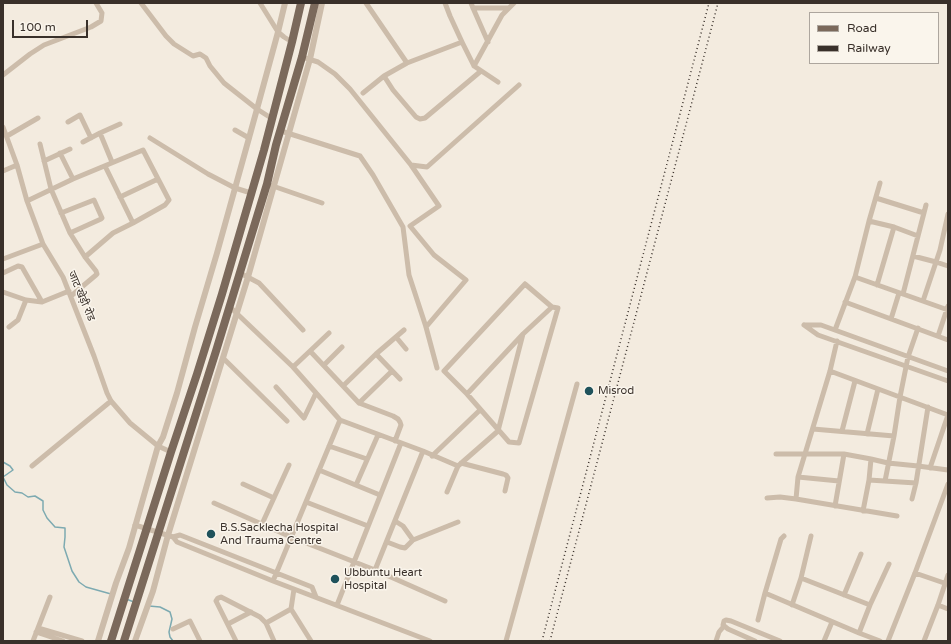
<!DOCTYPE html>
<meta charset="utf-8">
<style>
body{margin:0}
#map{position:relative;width:951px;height:644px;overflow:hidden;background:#f3ebdf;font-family:"Varela Round",sans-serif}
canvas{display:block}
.frame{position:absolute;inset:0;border:4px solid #39302a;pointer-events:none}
.legend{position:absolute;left:809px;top:12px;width:130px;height:52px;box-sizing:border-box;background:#faf5ec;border:1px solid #ada69e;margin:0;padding:5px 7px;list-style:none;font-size:12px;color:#39302a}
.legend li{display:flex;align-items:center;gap:8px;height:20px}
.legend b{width:20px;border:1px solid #ada69e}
.scale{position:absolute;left:12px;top:20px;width:76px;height:18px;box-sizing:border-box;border:2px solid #39302a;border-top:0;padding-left:5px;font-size:12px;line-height:14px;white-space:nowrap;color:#39302a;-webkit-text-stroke:3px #faf5ec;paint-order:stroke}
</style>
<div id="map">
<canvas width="951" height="644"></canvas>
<div class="frame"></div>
<ul class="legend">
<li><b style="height:5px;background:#7b695b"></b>Road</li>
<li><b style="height:5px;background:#39302a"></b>Railway</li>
</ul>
<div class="scale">100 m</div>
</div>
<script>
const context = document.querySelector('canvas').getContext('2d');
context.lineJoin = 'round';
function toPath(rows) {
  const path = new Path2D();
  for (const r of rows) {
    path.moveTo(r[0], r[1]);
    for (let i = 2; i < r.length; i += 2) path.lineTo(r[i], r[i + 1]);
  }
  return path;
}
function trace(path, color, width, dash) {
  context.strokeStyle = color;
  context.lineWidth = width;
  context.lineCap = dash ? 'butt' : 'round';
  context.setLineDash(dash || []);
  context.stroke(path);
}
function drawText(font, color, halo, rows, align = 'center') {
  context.font = font + ' "Varela Round","Noto Sans Devanagari",sans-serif';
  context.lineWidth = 3;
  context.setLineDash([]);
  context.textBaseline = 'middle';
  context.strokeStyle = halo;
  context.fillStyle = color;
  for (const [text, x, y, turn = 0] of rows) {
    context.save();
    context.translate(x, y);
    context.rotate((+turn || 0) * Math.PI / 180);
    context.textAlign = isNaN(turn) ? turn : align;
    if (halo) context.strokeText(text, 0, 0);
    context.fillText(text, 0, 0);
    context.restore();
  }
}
trace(toPath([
 [3,462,10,466,13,470,3,477,7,485,15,492,22,493,28,497,35,496,43,501,43,510,47,518,55,527,65,528,65,537,64,547,72,571,79,582,86,587,111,594],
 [126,599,134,602],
 [149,606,160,607,170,612,172,619,169,632,170,637,173,641]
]), '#7daab1', 1.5);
trace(toPath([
 [141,3,166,36,174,44,193,56,200,54,206,58,210,66,224,83,257,109,271,118],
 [260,3,278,32,284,37,292,42],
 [366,3,407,63],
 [471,3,473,8,508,8],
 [473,8,488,42],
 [462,42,474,66,498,82],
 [302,57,318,62,335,74,350,89,411,165,439,206,410,226,434,255,466,280,426,327],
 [474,66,502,15,514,3],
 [3,75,30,54,44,45,91,27,101,21,102,13,96,3],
 [384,76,393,90,416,117,420,119,425,118,481,71],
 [363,93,384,76,407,63,462,42,450,16,445,3],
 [68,122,80,115,91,138],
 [3,127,17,165,27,201,43,244,63,277,94,356,107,393,111,401,130,423,158,446,171,452],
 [235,130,249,138],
 [281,131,360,156,373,175,403,227,409,275,426,327,437,368],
 [100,133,112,162],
 [7,136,38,118],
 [150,138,208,174,235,188,251,193],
 [83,142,100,133,120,124],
 [40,144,51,189,70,233,85,257,96,271,97,274,96,275,71,296],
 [60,153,73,179],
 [44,161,70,149],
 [411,165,427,167,519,85],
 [105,166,133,223],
 [3,171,17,165],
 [267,184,322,203],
 [120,197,158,179],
 [876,198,924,213],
 [27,201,73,179,143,150,169,200,165,205,133,223,113,233,85,257],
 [61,213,94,200,102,218,101,219,70,233],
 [869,221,894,227,918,236],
 [913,256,936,262,948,266],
 [3,259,43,244],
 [3,273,18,266,22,267,42,302],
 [240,273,259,283,303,330],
 [855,277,948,310],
 [525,284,552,307,558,308,519,443,509,442,467,394,444,371,525,284],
 [877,285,894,227],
 [3,292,26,300,42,302,69,291],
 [903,294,926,205],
 [923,301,940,250,948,214],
 [845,302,948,340],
 [230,307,293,367,340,420,423,451,458,466,498,431,523,334],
 [891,319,899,293],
 [804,325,818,335,948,381],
 [805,325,821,325,948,371],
 [9,327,18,320,26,300],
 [835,330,855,277,869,221,880,183],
 [938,336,948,306],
 [396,337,406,349],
 [310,351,329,333],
 [376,354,400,379],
 [223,358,287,421],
 [324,365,342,347],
 [293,367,310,351,359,403,393,416,398,419,400,422,401,425,395,441],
 [830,371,948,415],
 [343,386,376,354,404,330],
 [276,387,304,418,316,393],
 [467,394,523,334,552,307],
 [359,403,392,371],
 [813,429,894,436],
 [842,431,855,381],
 [867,434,878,389],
 [329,446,367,459],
 [776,454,844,454,871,459,888,463,918,466,948,470],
 [432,456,480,410],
 [461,463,503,474,506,475,508,478,505,491],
 [32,466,111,401],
 [930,468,948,415],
 [319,470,380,495],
 [798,477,839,481],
 [869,480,916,483],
 [885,481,894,436,900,397,908,357,918,328],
 [243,484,274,498],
 [356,485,378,435],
 [447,492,458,466],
 [767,498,780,497,796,499,897,516],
 [796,499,798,477,830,371,837,341],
 [912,499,916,483,928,407],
 [306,502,368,526],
 [214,503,291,537,375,570,445,601],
 [835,506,844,454],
 [863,511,869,480,871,459],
 [262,524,289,465],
 [135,525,173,537,177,542,273,581,430,641],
 [173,537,180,535,312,587,316,597],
 [413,540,458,522],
 [387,542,400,547,405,548,413,540,403,526,395,521],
 [375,570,423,451],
 [915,573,947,584],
 [801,578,870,605],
 [273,581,340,420],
 [294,589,291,609,311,641],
 [765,593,859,633],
 [844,595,861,554],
 [337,605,401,443],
 [792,605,801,578,811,536],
 [938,605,948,609],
 [758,620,765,593,781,539,784,536],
 [266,623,291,609],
 [228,624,251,612],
 [38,628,82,641],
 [173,629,190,621,200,641],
 [36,632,63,641],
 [33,641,50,597],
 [236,641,216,601,218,598,221,597,260,617,266,623,274,641],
 [506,641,577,384],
 [716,641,719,632,724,626],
 [755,641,728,629,723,625,724,621,726,620,731,621,780,641],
 [824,641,832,622],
 [880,641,859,633,870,605,889,564],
 [888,641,915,573,948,484],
 [924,641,938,605,948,575]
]), '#ccbcaa', 5);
trace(toPath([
 [98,641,116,583,129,548,158,446,163,437,177,393,195,327,217,253,249,138,257,109,278,32,285,3],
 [135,641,153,591,168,535,248,277,310,59,322,3]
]), '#ccbcaa', 6);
trace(toPath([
 [111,641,171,452,197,374,222,294,264,150,292,42,301,3],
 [124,641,216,351,267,184,276,145,302,57,315,3]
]), '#7b695b', 8);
trace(toPath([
 [542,641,709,3],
 [550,641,718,3]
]), '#39302a', 1.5, [1, 3]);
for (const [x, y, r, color] of [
 [589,391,5,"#1f525b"],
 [211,534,5,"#1f525b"],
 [335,579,5,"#1f525b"]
]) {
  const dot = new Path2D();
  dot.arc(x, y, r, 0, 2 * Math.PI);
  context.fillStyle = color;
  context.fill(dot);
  trace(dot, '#faf5ec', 1.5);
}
drawText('11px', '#39302a', '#faf5ec', [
 ["जाट खेड़ी रोड",81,296,67]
]);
drawText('11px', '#39302a', '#faf5ec', [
 ["Misrod",598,391],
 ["B.S.Sacklecha Hospital",220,528],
 ["And Trauma Centre",220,541],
 ["Ubbuntu Heart",344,573],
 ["Hospital",344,586]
], 'left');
</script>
